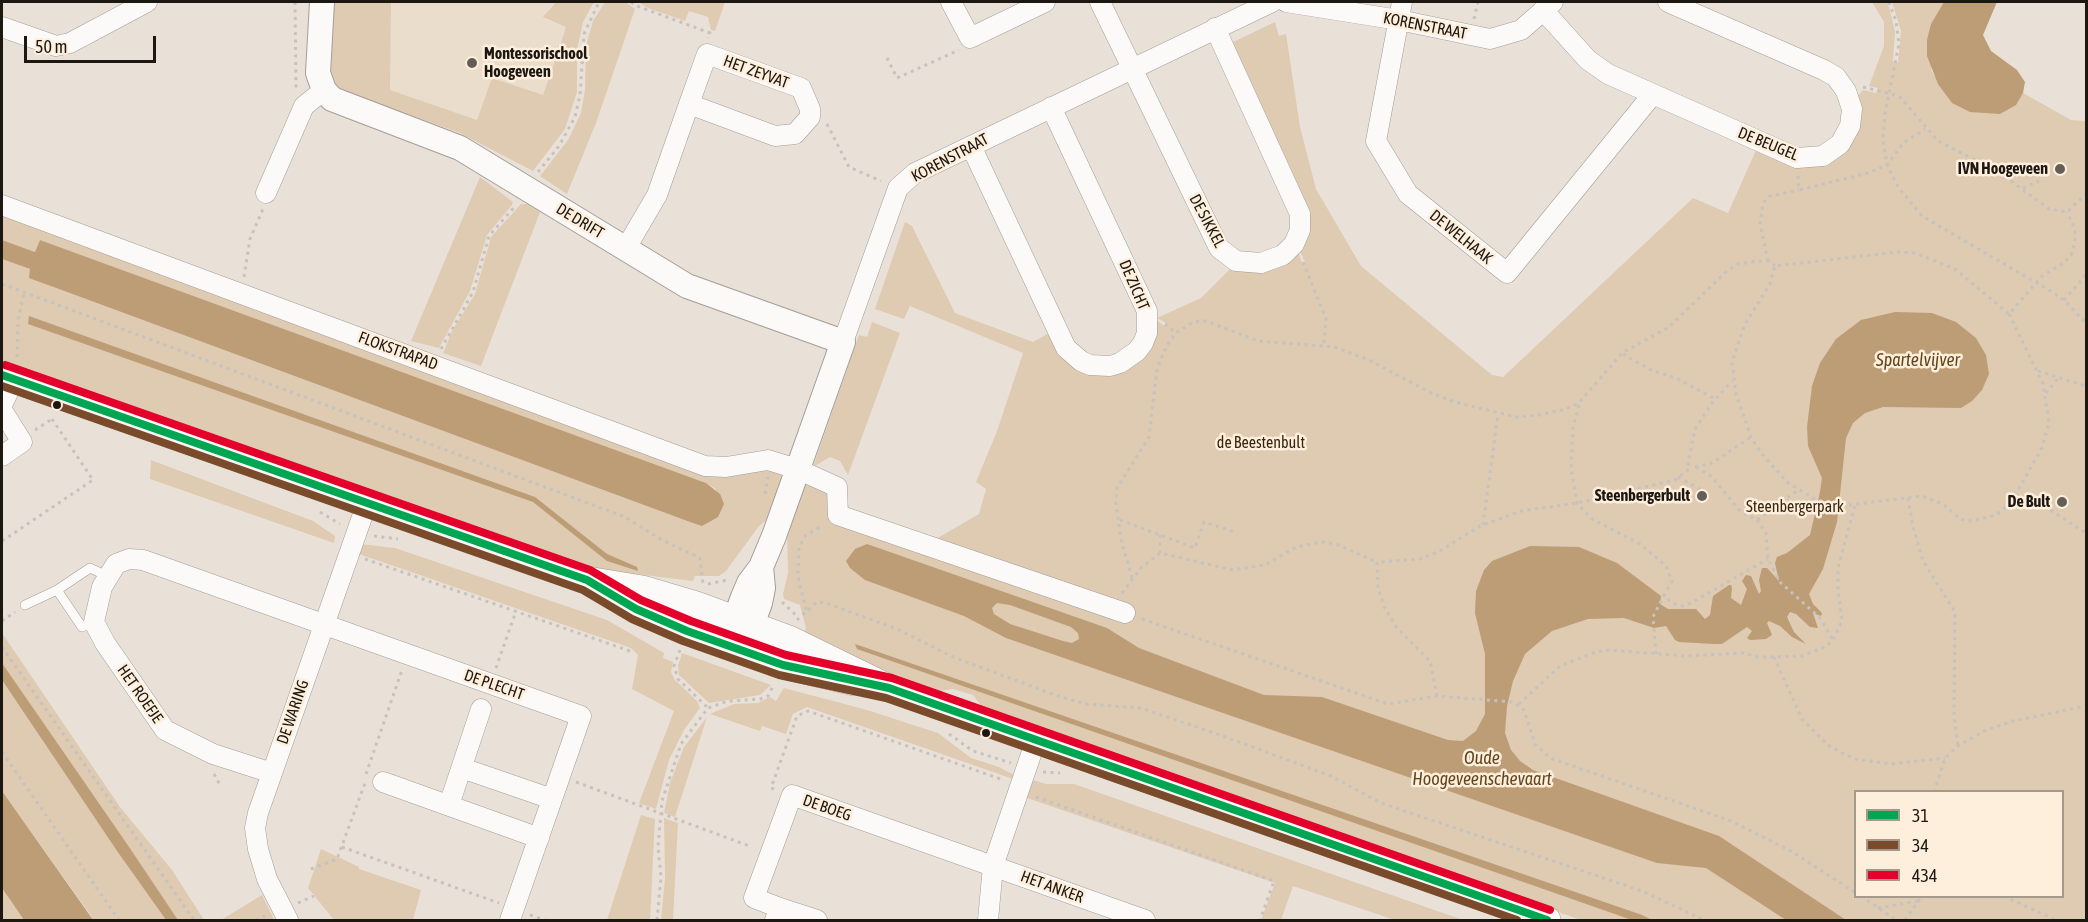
<!DOCTYPE html>
<style>
body{margin:0}
#map{position:relative;width:2088px;height:922px;overflow:hidden;background:#e9e1d8;font-family:"Asap Condensed",sans-serif}
canvas{display:block}
.frame{position:absolute;inset:0;border:3px solid #1c1711;pointer-events:none}
.legend{position:absolute;left:1854px;top:790px;width:210px;height:108px;box-sizing:border-box;background:#feefdd;border:2px solid #a4998b;margin:0;padding:8px 10px;list-style:none;font-size:18px;color:#1c1711}
.legend li{display:flex;align-items:center;gap:12px;height:30px}
.legend b{width:30px;border:2px solid #a4998b}
.scale{position:absolute;left:24px;top:36px;width:132px;height:27px;box-sizing:border-box;border:3px solid #1c1711;border-top:0;padding-left:8px;font-size:18px;line-height:21px;white-space:nowrap;color:#1c1711;-webkit-text-stroke:4px #feefdd;paint-order:stroke}
</style>
<div id="map">
<canvas width="2088" height="922"></canvas>
<div class="frame"></div>
<ul class="legend">
<li><b style="height:8px;background:#00a651"></b>31</li>
<li><b style="height:8px;background:#7a4b2a"></b>34</li>
<li><b style="height:8px;background:#e4002b"></b>434</li>
</ul>
<div class="scale">50 m</div>
</div>
<script>
const context = document.querySelector('canvas').getContext('2d');
context.lineJoin = 'round';
function fillPath(path, color) {
  context.fillStyle = color;
  context.fill(path, 'evenodd');
}
function toPath(rows) {
  const path = new Path2D();
  for (const r of rows) {
    path.moveTo(r[0], r[1]);
    for (let i = 2; i < r.length; i += 2) path.lineTo(r[i], r[i + 1]);
  }
  return path;
}
function trace(path, color, width, dash) {
  context.strokeStyle = color;
  context.lineWidth = width;
  context.lineCap = dash ? 'butt' : 'round';
  context.setLineDash(dash || []);
  context.stroke(path);
}
function drawText(font, color, halo, rows, align = 'center') {
  context.font = font + ' "Asap Condensed",sans-serif';
  context.lineWidth = 5;
  context.setLineDash([]);
  context.textBaseline = 'middle';
  context.strokeStyle = halo;
  context.fillStyle = color;
  for (const [text, x, y, turn = 0] of rows) {
    context.save();
    context.translate(x, y);
    context.rotate((+turn || 0) * Math.PI / 180);
    context.textAlign = isNaN(turn) ? turn : align;
    if (halo) context.strokeText(text, 0, 0);
    context.fillText(text, 0, 0);
    context.restore();
  }
}
fillPath(toPath([
 [391,2,556,2,549,7,546,20,566,27,543,95,477,120,390,90]
]), '#ebddcb');
fillPath(toPath([
 [333,2,391,2,390,90,477,120,492,78,543,95,559,49,577,55,577,92,565,129,533,171,460,133,343,91,335,84,331,72],
 [556,2,594,2,583,22,577,50,560,46,566,27,543,17],
 [605,2,626,2,635,9,596,123,567,194,540,176,568,140,581,113,585,90,586,45,593,21],
 [638,2,725,2,715,31,711,30,708,17,689,11,685,21,648,8],
 [1872,2,1887,2,1889,7,1895,31,1893,62,1898,63,1901,31,1892,2,1944,2,1931,70,1952,103,2015,105,2023,93,2071,120,2086,121,2086,920,1581,920,984,710,973,695,953,689,939,691,801,639,806,628,800,605,784,599,783,594,788,573,787,528,801,484,808,481,820,483,843,506,936,539,979,514,986,489,976,482,997,431,1023,353,910,306,904,319,875,309,905,222,912,226,955,313,1033,342,1051,332,1111,371,1154,319,1165,326,1166,323,1157,318,1201,298,1233,266,1297,249,1302,263,1305,262,1298,247,1301,243,1229,44,1275,22,1279,36,1286,34,1300,127,1316,189,1361,266,1492,375,1503,377,1693,198,1728,213,1757,148,1800,168,1802,165,1826,162,1857,97,1863,90,1876,93,1878,88,1869,86,1884,46,1884,22],
 [1856,792,2062,792,2062,896,1856,896],
 [480,177,513,202,512,205,487,235,470,291,439,348,411,341],
 [521,204,527,204,540,212,481,366,443,353,452,331,475,294,491,237],
 [2,211,707,471,780,468,785,478,769,518,759,526,726,571,719,576,695,576,693,581,636,574,606,577,2,361,2,259,30,269,53,287,690,522,702,525,716,489,706,483,40,240,35,252,2,240],
 [872,322,900,333,848,475,840,461,830,457,813,467,859,335,867,337],
 [151,460,313,521,335,536,334,543,150,479],
 [360,544,395,548,607,620,664,653,663,658,673,662,671,672,675,680,697,701,700,708,684,730,669,760,656,809,639,803,674,711,632,689,638,655,631,648,356,553],
 [2,633,120,807,172,870,204,920,178,920,2,663],
 [682,653,707,662,771,685,760,695,709,703,679,675,678,666],
 [2,680,117,851,166,920,94,920,2,791],
 [784,688,867,710,938,733,971,758,999,767,1014,775,1013,779,807,707,793,714,786,734,762,726,760,731,710,714,734,704,758,703,770,697,776,701],
 [707,717,675,817,664,813,670,783,684,747],
 [1033,780,1046,784,1074,784,1463,920,1395,920,1293,886,1281,920,1261,920,1275,883,1024,797],
 [641,815,655,819,650,920,607,920],
 [664,818,678,823,673,920,661,920,665,879],
 [321,849,359,867,359,869,421,890,413,920,334,920,308,888],
 [2,888,24,920,2,920],
 [262,895,274,920,221,920]
]), '#dfcab2');
fillPath(toPath([
 [1944,2,1997,2,1983,35,1991,51,2017,70,2025,82,2023,93,2016,105,2000,114,1970,112,1952,103,1938,84,1927,56,1927,40,1931,24],
 [2,240,35,252,40,240,706,483,720,494,724,504,718,517,702,526,690,522,29,278,30,269,2,259],
 [1895,312,1932,313,1956,322,1976,338,1986,355,1989,374,1982,390,1972,401,1961,408,1883,407,1865,413,1853,423,1846,438,1837,522,1823,569,1809,594,1813,604,1822,613,1821,616,1813,613,1818,628,1810,627,1796,614,1790,612,1787,617,1794,632,1806,644,1792,637,1780,626,1769,621,1767,623,1772,635,1766,639,1750,640,1747,638,1752,631,1747,627,1722,644,1714,644,1679,642,1675,640,1666,626,1654,628,1624,618,1588,619,1552,631,1525,654,1513,681,1507,706,1505,733,1511,750,1520,761,1533,770,1719,836,1846,920,1786,920,1706,868,1657,863,1006,638,964,616,865,580,850,568,846,561,855,549,867,544,1107,628,1139,648,1264,695,1322,697,1448,740,1463,741,1476,731,1485,714,1485,654,1475,613,1476,591,1484,570,1492,561,1530,546,1579,547,1617,563,1661,596,1660,604,1668,609,1696,609,1705,619,1710,615,1713,596,1729,585,1731,585,1732,588,1731,598,1741,605,1747,589,1742,581,1746,575,1751,576,1759,594,1761,591,1759,580,1762,568,1767,568,1779,581,1775,563,1777,557,1787,553,1810,535,1820,492,1822,478,1808,446,1807,427,1812,386,1820,363,1836,339,1861,320],
 [997,603,1010,605,1071,627,1078,633,1079,639,1072,643,1063,641,1010,624,994,614,992,608],
 [29,316,535,497,607,554,637,567,638,571,607,561,533,502,28,324],
 [855,644,1642,915,1652,920,1632,920,857,649],
 [2,663,127,844,178,920,166,920,117,851,2,680],
 [2,791,91,917,94,920,24,920,2,888]
]), '#bc9d75');
const service = toPath([
 [57,590,82,627,94,622],
 [25,605,57,590,90,568,107,576]
]);
const minor = toPath([
 [951,2,970,38,1045,2],
 [1100,2,1219,248,1236,261,1261,263,1283,255,1294,244,1300,230,1300,214,1215,28],
 [1286,2,1399,20,1490,39,1521,30,1553,2],
 [1402,2,1376,141,1408,194,1507,273,1653,94],
 [1543,10,1588,60,1608,74,1797,158,1823,156,1840,144,1850,126,1852,109,1846,91,1836,77,1824,70,1668,2],
 [2,27,56,46,70,43,147,2],
 [971,146,1066,348,1081,361,1090,365,1110,366,1120,363,1137,351,1143,343,1147,333,1147,311,1051,107],
 [266,193,304,106,324,90],
 [2,205,705,466,726,467,768,460,797,469,837,487,838,515,1125,613],
 [626,248,657,195,689,104,707,54,801,88,810,109,810,117,795,134,775,136,689,104],
 [843,342,898,188,915,173,1272,2],
 [2,405,14,380],
 [2,410,22,442,2,456],
 [462,768,552,799],
 [272,773,213,754,165,730,105,643,94,622,102,587,116,564,129,559,143,560,581,716,510,920],
 [383,782,539,838],
 [449,805,481,709],
 [780,908,817,920],
 [288,920,267,879,258,849,255,828,258,813,367,503],
 [775,920,780,908,754,898,792,795,1145,920],
 [988,920,993,866,1036,740]
]);
const tertiary = toPath([
 [322,2,318,73,324,90,332,99,460,148,687,286,843,342,774,536,761,567,749,583,743,597,735,619,735,638],
 [740,640,752,625,760,603,763,588,761,567]
]);
const secondary = toPath([
 [2,375,587,580,636,609,687,631,783,665,855,682],
 [587,580,642,589,696,605,791,640,889,688,1547,920]
]);
trace(service, '#a39d96', 10);
trace(minor, '#a39d96', 21);
trace(tertiary, '#a39d96', 26);
trace(secondary, '#a39d96', 28);
trace(toPath([
 [295,2,296,88],
 [631,2,637,6,710,33,708,38],
 [1889,2,1896,21,1899,44,1885,113,1883,141,1887,165,1898,187,1922,216,2049,290,2064,300,2086,323],
 [1474,19,1478,2],
 [558,47,581,53],
 [887,58,897,78,959,50],
 [1863,87,1899,96,1938,141,2000,173,2049,209,2067,212,2086,194],
 [827,124,849,167,881,181],
 [538,172,559,146,575,117,580,95,584,34,599,2],
 [1798,176,1799,190,1868,173,1887,165,1903,143,1925,129],
 [2023,188,2039,181],
 [1768,261,1760,223,1763,203,1770,196,1799,190],
 [1303,262,1326,319,1324,345],
 [244,277,250,239,263,209],
 [2,284,625,517,662,540,700,558,703,584],
 [2064,300,2086,275],
 [2009,314,2043,384,2049,422,2042,448,2011,502,2026,500,2039,503,2086,533],
 [1165,324,1176,333,1193,322,1206,321,1258,341,1335,347,1371,361,1431,393,1455,402,1516,417,1539,415,1566,409,1579,403,1622,353,1669,327,1727,271,1738,264,1758,261,1769,261,1775,266],
 [441,349,473,292,489,236,516,205],
 [1623,354,1651,370,1676,378,1715,399],
 [17,357,18,320,24,293],
 [2038,371,2086,386],
 [2046,393,2060,376],
 [1579,405,1573,428,1571,468,1577,503,1592,519,1640,544,1666,566,1672,581,1664,595,1671,603,1682,606,1691,603,1768,559],
 [35,430,52,419],
 [1695,467,1712,463,1751,437],
 [1696,467,1712,477,1740,511,1757,520,1798,490],
 [1678,477,1703,491],
 [765,494,768,477],
 [1908,498,1913,527,1923,561,1955,612,1954,715,1958,746],
 [2011,502,1996,515,1972,521,1960,519,1943,504,1922,496,1849,505,1816,500,1787,482,1761,453,1751,437,1736,394,1732,362,1745,324,1770,284,1775,266,1898,252,1915,253,1955,269,2009,314,2042,276,2064,263,2071,255,2075,242,2075,229,2067,212],
 [320,512,340,524],
 [1120,520,1195,548,1204,522,1235,532],
 [1757,520,1766,533,1768,559,1780,582,1820,618,1833,640],
 [1483,525,1498,414],
 [1160,535,1160,553],
 [374,536,398,539],
 [2,541,93,480,52,419],
 [365,559,630,651],
 [1132,578,1121,539,1116,503,1117,488,1149,437,1157,369,1167,345,1176,333],
 [708,584,727,580],
 [1122,593,1141,568,1160,553,1233,570,1265,565,1296,547,1322,542,1336,544,1377,562],
 [782,602,798,617],
 [806,610,798,576,799,549,804,537,823,525],
 [1142,619,1388,704,1437,696,1513,702,1524,710,1535,744,1550,758,1731,821,1791,851,1856,893],
 [797,620,817,602,826,603,897,629,953,657,1055,695,1085,704,1141,708,1220,735,1331,776,1381,803,1642,891,1704,920],
 [2,621,15,612],
 [2,647,194,920],
 [680,650,674,666,678,679,708,708],
 [1656,654,1653,617,1664,595],
 [1774,657,1802,719,1828,745,1840,752,1855,759,1891,764,1945,758],
 [496,668,516,611],
 [1437,696,1430,661,1397,628,1384,607,1378,588,1377,562,1420,559,1438,552,1480,526,1521,511,1577,503,1675,480,1690,468,1688,463,1695,429,1712,403,1732,381],
 [1519,704,1560,666,1596,652,1609,650,1685,656,1744,653,1758,657,1774,657,1802,656,1825,647,1833,640,1842,621,1838,591,1838,568,1855,505],
 [949,734,973,751,1011,763],
 [2,752,119,920],
 [1043,772,1060,773],
 [214,774,220,785],
 [366,774,402,670],
 [576,782,752,847],
 [774,789,771,788,797,716,808,711,1003,780],
 [1934,792,1945,758,1958,746,1984,731,2013,721,2086,706],
 [1036,797,1274,881,1260,920],
 [342,847,499,903],
 [311,869,337,859,365,783],
 [1861,896,1896,920],
 [2004,896,2055,920],
 [298,903,314,896],
 [1878,908,1918,901],
 [530,915,545,920],
 [256,920,265,916],
 [657,920,661,877,658,847,662,801,681,744,708,708,728,701,760,699,768,696,773,686],
 [1905,920,1922,896]
]), '#c5c2bf', 3, [3, 4.5]);
trace(service, '#fcfaf9', 9);
trace(minor, '#fcfaf9', 20);
trace(tertiary, '#fcfaf9', 24);
trace(secondary, '#fcfaf9', 27);
trace(toPath([
 [2,375,587,580,636,609,687,631,783,665,889,688,1547,920]
]), '#00a651', 8);
trace(toPath([
 [2,386,583,590,632,619,683,641,779,675,886,698,1517,920]
]), '#7a4b2a', 8);
trace(toPath([
 [5,365,590,570,641,600,691,621,786,655,892,678,1550,910]
]), '#e4002b', 8);
for (const [x, y, r, color] of [
 [472,63,6,"#645e57"],
 [2060,169,6,"#645e57"],
 [57,405,5,"#1c1711"],
 [1702,496,6,"#645e57"],
 [2062,502,6,"#645e57"],
 [986,733,5,"#1c1711"]
]) {
  const dot = new Path2D();
  dot.arc(x, y, r, 0, 2 * Math.PI);
  context.fillStyle = color;
  context.fill(dot);
  trace(dot, '#feefdd', 2);
}
drawText('16px', '#1c1711', '#feefdd', [
 ["KORENSTRAAT",1425,26,11],
 ["HET ZEYVAT",756,72,20],
 ["DE BEUGEL",1768,144,22],
 ["KORENSTRAAT",950,158,-28],
 ["DE DRIFT",580,221,31],
 ["DE SIKKEL",1207,221,62],
 ["DE WELHAAK",1461,237,39],
 ["DE ZICHT",1134,285,67],
 ["FLOKSTRAPAD",398,351,20],
 ["DE PLECHT",494,685,19],
 ["HET ROEFJE",140,694,55],
 ["DE WARING",293,712,-71],
 ["DE BOEG",827,808,19],
 ["HET ANKER",1052,887,20]
]);
drawText('bold 16px', '#1c1711', '#feefdd', [
 ["Montessorischool",484,54,"left"],
 ["Hoogeveen",484,72,"left"],
 ["IVN Hoogeveen",2048,169],
 ["Steenbergerbult",1690,496],
 ["De Bult",2050,502]
], 'right');
drawText('16px', '#37250c', '#feefdd', [
 ["de Beestenbult",1261,443],
 ["Steenbergerpark",1795,507]
]);
drawText('italic 18px', '#63451b', '#feefdd', [
 ["Spartelvijver",1918,360],
 ["Oude",1482,758],
 ["Hoogeveenschevaart",1482,779]
]);
</script>
